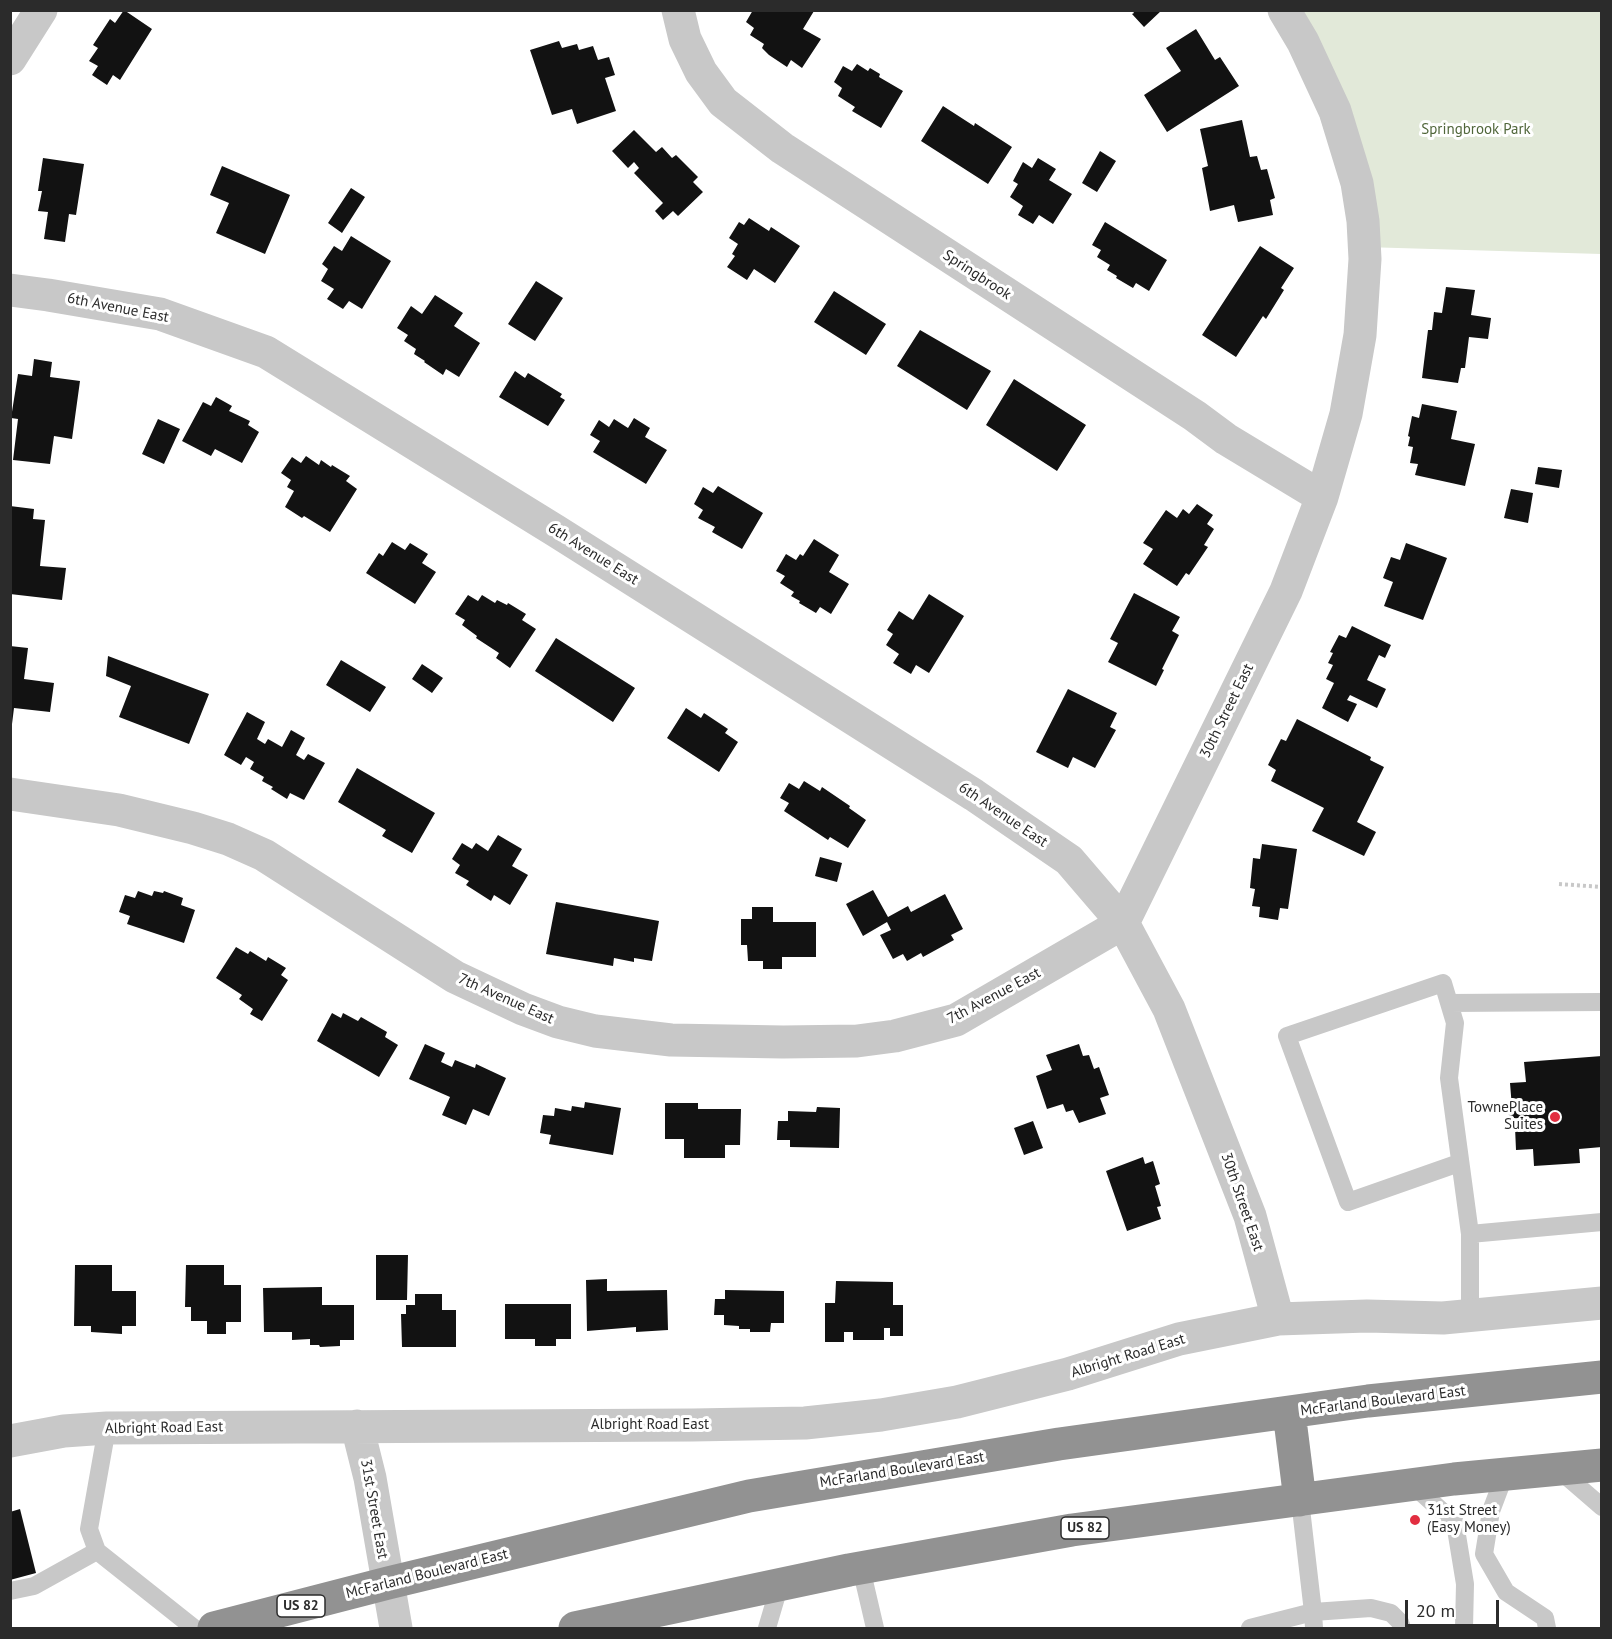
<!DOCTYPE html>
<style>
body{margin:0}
#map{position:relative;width:1612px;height:1639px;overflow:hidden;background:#fff;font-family:"PT Sans",sans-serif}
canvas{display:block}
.frame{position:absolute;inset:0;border:12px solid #2b2b2b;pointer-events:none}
.scale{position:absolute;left:1405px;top:1600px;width:94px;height:27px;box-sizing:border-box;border:3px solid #2b2b2b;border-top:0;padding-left:8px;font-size:18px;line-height:21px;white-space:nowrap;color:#2b2b2b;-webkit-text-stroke:4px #fff;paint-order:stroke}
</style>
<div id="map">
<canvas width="1612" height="1639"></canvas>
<div class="frame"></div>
<div class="scale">20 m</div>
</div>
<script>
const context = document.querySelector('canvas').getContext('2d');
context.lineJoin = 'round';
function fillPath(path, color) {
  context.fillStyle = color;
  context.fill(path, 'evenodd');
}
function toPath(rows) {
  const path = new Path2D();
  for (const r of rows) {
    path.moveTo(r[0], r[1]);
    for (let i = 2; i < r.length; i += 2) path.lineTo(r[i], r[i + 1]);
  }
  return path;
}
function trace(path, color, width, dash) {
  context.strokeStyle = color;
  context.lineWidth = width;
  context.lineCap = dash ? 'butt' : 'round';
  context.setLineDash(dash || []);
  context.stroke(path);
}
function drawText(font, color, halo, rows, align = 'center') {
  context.font = font + ' "PT Sans",sans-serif';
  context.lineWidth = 6;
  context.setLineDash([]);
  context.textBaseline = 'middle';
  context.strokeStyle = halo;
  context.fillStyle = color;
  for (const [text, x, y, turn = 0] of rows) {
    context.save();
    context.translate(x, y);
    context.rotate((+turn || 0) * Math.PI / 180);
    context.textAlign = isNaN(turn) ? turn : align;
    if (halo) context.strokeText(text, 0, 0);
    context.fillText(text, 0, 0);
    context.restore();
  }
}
fillPath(toPath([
 [1284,11,1601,11,1601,254,1364,247]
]), '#e2e9d9');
fillPath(toPath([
 [124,10,152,29,120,80,113,75,107,85,92,75,98,66,89,61,98,48,93,45,110,19,115,23],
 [753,10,814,11,803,29,821,39,802,68,791,60,787,67,769,55,762,48,764,44,750,35,754,28,746,22],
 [1132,10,1162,10,1144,27,1132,14,1134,13],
 [1196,29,1215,60,1220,57,1239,86,1167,132,1144,95,1181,71,1166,48],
 [559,41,562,48,577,44,579,50,593,46,598,60,609,57,615,75,605,78,616,111,577,124,572,109,552,115,530,50],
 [857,64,868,71,870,68,880,74,879,77,903,91,881,128,852,111,855,107,838,96,842,88,834,82,843,66,852,71],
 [943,106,974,126,975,123,1012,147,988,184,921,141],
 [1242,120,1250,157,1257,156,1261,170,1267,169,1275,198,1270,200,1273,215,1238,222,1234,205,1210,211,1202,168,1208,166,1200,129],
 [634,130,656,152,662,147,672,158,676,155,698,177,693,182,703,192,678,216,673,211,663,220,655,211,663,203,634,173,639,168,634,162,628,168,612,151],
 [1100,151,1116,161,1097,192,1082,183],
 [43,158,84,164,76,215,69,214,65,242,44,239,48,212,38,211,42,191,38,191],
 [1038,158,1056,169,1049,180,1072,194,1053,224,1039,215,1033,224,1018,215,1023,206,1010,197,1018,184,1013,181,1023,162,1032,168],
 [222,166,290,195,265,254,216,233,229,203,210,195],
 [351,188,365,197,342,233,328,223],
 [749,218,769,231,771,227,800,246,775,283,754,269,747,280,727,267,735,256,732,254,738,244,729,238,739,222,744,225],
 [1105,222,1167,260,1149,291,1136,283,1133,288,1116,278,1117,276,1107,270,1110,265,1097,257,1101,250,1092,245],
 [351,236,391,261,362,309,349,301,343,309,327,299,334,289,321,281,328,269,322,264,334,246,342,251],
 [1260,246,1294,268,1281,288,1284,290,1266,319,1263,316,1236,357,1202,335],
 [536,281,563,298,535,341,508,324],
 [1446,287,1475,290,1471,315,1491,318,1488,339,1469,337,1465,368,1461,368,1458,383,1422,378,1428,330,1432,330,1434,312,1442,313],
 [834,291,886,324,866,355,814,322],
 [435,295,463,313,454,326,480,343,459,377,446,369,443,375,424,362,425,361,414,354,416,349,404,341,408,335,397,328,411,306,422,314],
 [920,330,991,371,967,410,897,366],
 [34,359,52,362,50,377,80,381,72,439,54,436,50,464,13,460,18,419,11,418,18,374,32,376],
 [515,371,525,378,528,373,562,394,560,397,565,400,548,426,499,397],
 [1014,379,1086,425,1057,471,986,425],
 [216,397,232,406,229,411,250,421,248,425,259,432,242,463,215,449,211,456,182,441,203,402,211,406],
 [1422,404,1457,411,1451,439,1475,444,1465,486,1415,475,1418,464,1410,463,1413,447,1408,446,1410,437,1408,436,1412,416,1419,418],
 [634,418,650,428,645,437,667,450,646,484,593,452,600,441,590,435,599,420,609,427,614,419,628,428],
 [158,419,180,429,164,464,142,454],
 [306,456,319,465,321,460,331,467,332,465,350,476,346,481,357,489,330,532,304,516,302,518,285,507,294,491,287,487,291,480,281,473,292,457,301,463],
 [1538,467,1562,470,1559,488,1535,484],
 [718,486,763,513,742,549,712,532,715,527,698,518,703,510,694,504,703,487,713,493],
 [1511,489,1533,493,1528,523,1504,518],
 [1197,504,1213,515,1207,524,1214,529,1204,545,1208,547,1189,575,1186,573,1177,586,1143,564,1153,549,1143,543,1166,510,1177,518,1183,509,1189,514],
 [10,506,34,509,33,519,45,520,40,566,66,568,62,600,10,594],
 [814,539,839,555,829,572,849,584,831,614,820,607,816,613,799,603,800,601,791,596,794,592,780,583,785,576,776,571,786,554,796,560,800,554,803,556],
 [392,542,405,550,410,543,428,554,422,563,436,572,415,604,366,573,379,553,383,556],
 [1406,543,1447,558,1423,620,1384,606,1393,582,1383,578,1391,557,1400,560],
 [1134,593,1180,617,1172,631,1179,635,1162,669,1164,670,1156,686,1108,662,1118,643,1110,639],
 [929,594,964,616,929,673,916,665,911,674,893,663,899,654,886,645,893,634,887,630,899,611,913,620],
 [468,595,478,601,482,595,495,603,497,600,507,605,508,603,526,614,522,620,536,629,510,668,496,658,499,653,476,638,477,636,462,625,465,620,455,614],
 [1352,626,1391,645,1385,658,1379,655,1367,680,1386,689,1377,708,1350,695,1347,700,1357,704,1348,722,1322,708,1334,683,1326,679,1333,665,1328,663,1333,653,1330,652,1339,635,1346,638],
 [556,638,635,688,613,722,535,671],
 [10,646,28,648,24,679,54,683,50,712,14,708,12,724,10,724],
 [108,656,209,694,189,744,119,717,131,686,106,676],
 [341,660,386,687,370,712,326,685],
 [422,664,443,678,432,693,412,679],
 [1068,689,1117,713,1110,727,1116,730,1095,768,1073,757,1068,768,1036,752],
 [686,708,701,718,704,713,728,729,725,733,738,742,719,772,667,738],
 [247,712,265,722,257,739,265,744,268,739,282,747,291,730,305,738,296,755,304,760,308,754,325,763,304,800,290,793,287,799,271,789,273,787,262,781,264,777,250,769,254,762,246,757,241,765,224,755],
 [1297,719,1371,757,1370,760,1384,767,1357,822,1376,832,1364,856,1312,831,1324,808,1271,781,1276,770,1268,765,1281,739,1286,741],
 [357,768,435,813,412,853,382,836,386,830,338,802],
 [804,781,820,791,822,787,850,806,849,808,866,820,848,848,830,837,828,840,784,811,789,803,780,798,789,783,799,789],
 [498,835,522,849,512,866,528,875,510,905,494,895,491,901,466,885,469,881,455,873,460,865,452,859,462,843,472,849,476,843,488,851],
 [1262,844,1297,849,1288,909,1280,908,1278,920,1259,917,1260,907,1252,906,1255,889,1250,888,1253,858,1260,859],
 [820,857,842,863,837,882,815,876],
 [873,890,888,917,908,906,911,912,945,894,963,929,951,935,954,940,923,957,921,953,907,961,903,954,893,959,880,935,891,930,887,922,863,936,846,904],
 [138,891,152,896,154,891,163,893,164,891,183,898,181,905,195,910,184,943,127,924,130,916,119,912,125,895,135,898],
 [556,902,659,921,652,961,634,958,634,962,614,958,613,966,546,954],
 [752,907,773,907,773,922,816,922,816,957,782,957,782,969,763,969,763,961,748,961,747,945,741,945,741,919,752,919],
 [236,947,248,954,250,951,266,961,268,957,286,968,281,975,288,980,262,1021,250,1014,253,1009,239,999,242,995,216,978],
 [332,1013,341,1018,343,1013,358,1021,361,1017,387,1032,385,1037,398,1045,379,1077,317,1041],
 [425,1044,445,1053,441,1062,452,1067,455,1060,475,1068,476,1064,506,1078,489,1116,473,1109,466,1125,442,1115,450,1097,409,1079],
 [1079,1044,1083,1056,1089,1055,1094,1069,1099,1067,1109,1095,1100,1098,1106,1114,1079,1123,1073,1110,1066,1112,1063,1104,1047,1109,1036,1076,1052,1070,1046,1055],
 [1602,1056,1602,1147,1579,1149,1580,1163,1534,1166,1533,1149,1516,1150,1515,1127,1510,1127,1508,1108,1512,1108,1510,1083,1526,1082,1524,1062],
 [585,1102,621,1108,613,1155,549,1144,551,1135,540,1133,543,1115,554,1116,555,1108,571,1111,572,1106,584,1108],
 [665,1103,698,1103,698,1109,741,1109,740,1145,725,1145,725,1158,684,1158,684,1139,665,1139],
 [817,1107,840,1108,839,1148,790,1147,790,1140,777,1140,778,1121,788,1121,788,1111,816,1112],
 [1033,1121,1043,1148,1024,1155,1014,1128],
 [1143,1157,1145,1164,1153,1161,1160,1184,1155,1186,1161,1206,1157,1207,1161,1219,1127,1231,1106,1171],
 [376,1255,408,1255,407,1300,376,1300],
 [75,1265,112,1265,112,1291,136,1291,136,1326,122,1326,122,1334,91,1332,91,1326,74,1326],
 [186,1265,224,1265,224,1285,241,1285,241,1322,226,1322,226,1334,207,1334,207,1321,191,1321,191,1307,185,1307],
 [607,1279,607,1291,667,1290,668,1330,636,1332,636,1327,587,1331,586,1280],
 [836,1281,893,1282,893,1305,903,1305,903,1336,890,1336,890,1328,884,1328,884,1340,853,1340,853,1332,844,1332,844,1342,825,1342,825,1303,835,1303],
 [322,1287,322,1305,354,1305,354,1340,340,1340,340,1346,320,1347,319,1345,310,1345,310,1339,292,1340,292,1332,264,1332,263,1288],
 [725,1290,784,1291,784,1323,771,1323,770,1332,750,1332,750,1329,739,1329,739,1326,724,1325,724,1315,714,1315,715,1299,725,1299],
 [415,1294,442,1294,442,1310,456,1310,456,1347,402,1347,401,1314,406,1314,406,1305,415,1305],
 [505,1304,571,1304,571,1339,556,1339,556,1346,535,1346,535,1339,505,1339],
 [20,1509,36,1573,10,1580,10,1512]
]), '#121212');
trace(toPath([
 [1559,884,1602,887]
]), '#c8c8c8', 4, [3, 3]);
trace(toPath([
 [1449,1003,1602,1002],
 [1459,1163,1348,1202,1287,1036,1443,983,1455,1023,1449,1078,1470,1234,1602,1222],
 [1470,1234,1470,1315],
 [107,1428,89,1529,97,1551,194,1628],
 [1558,1469,1602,1507],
 [1505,1474,1491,1511,1484,1554,1506,1592,1545,1618,1547,1628],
 [1413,1485,1455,1523,1465,1584,1464,1628],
 [861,1568,875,1628],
 [10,1591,34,1586,97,1551],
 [767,1628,780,1584],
 [1250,1628,1313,1612,1300,1500],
 [1314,1628,1313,1612,1371,1608,1391,1613,1400,1622,1402,1628]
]), '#c8c8c8', 18);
trace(toPath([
 [678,10,685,39,701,72,723,102,782,148,1195,416,1226,439,1322,497],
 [10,59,41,10],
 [10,290,48,295,160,314,266,352,556,531,974,795,1069,860,1123,923,1169,1009,1250,1216,1278,1319],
 [10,794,119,810,193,828,228,839,264,855,455,977,523,1009,558,1022,595,1031,671,1040,783,1042,857,1041,895,1036,956,1020,1123,923],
 [1123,923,1286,591,1322,497,1346,414,1360,335,1365,259,1363,221,1357,183,1335,111,1303,42,1284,10],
 [357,1426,370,1478,396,1628],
 [10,1441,64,1431,107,1428,693,1425,805,1423,881,1415,957,1402,1068,1374,1179,1339,1278,1319,1367,1316,1443,1318,1602,1303]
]), '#c8c8c8', 33);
trace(toPath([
 [1289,1412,1300,1500],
 [214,1628,388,1583,749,1496,1059,1444,1368,1401,1602,1377],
 [575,1628,849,1570,1072,1530,1454,1479,1602,1465]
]), '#929292', 33);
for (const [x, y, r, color] of [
 [1555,1117,6,"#e22e40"],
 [1415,1520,6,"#e22e40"]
]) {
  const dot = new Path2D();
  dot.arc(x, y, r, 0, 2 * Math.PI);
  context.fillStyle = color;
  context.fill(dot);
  trace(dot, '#fff', 2);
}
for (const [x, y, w] of [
 [1085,1528,48],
 [301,1606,48]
]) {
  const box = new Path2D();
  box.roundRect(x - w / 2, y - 11, w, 22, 4.5);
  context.fillStyle = '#fff';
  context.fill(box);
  trace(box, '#2b2b2b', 1.5);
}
drawText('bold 14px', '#2b2b2b', null, [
 ["US 82",1085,1528],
 ["US 82",301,1606]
]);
drawText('15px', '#50663a', '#fff', [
 ["Springbrook Park",1476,130]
]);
drawText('15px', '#2b2b2b', '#fff', [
 ["Springbrook",977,275,33],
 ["6th Avenue East",118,308,11],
 ["6th Avenue East",593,554,32],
 ["30th Street East",1227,711,-64],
 ["6th Avenue East",1003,815,34],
 ["7th Avenue East",994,996,-28],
 ["7th Avenue East",506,999,24],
 ["30th Street East",1242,1202,71],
 ["Albright Road East",1128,1356,-17],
 ["McFarland Boulevard East",1383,1401,-7],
 ["Albright Road East",650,1425],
 ["Albright Road East",164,1428,-1],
 ["McFarland Boulevard East",902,1470,-9],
 ["31st Street East",374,1509,80],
 ["McFarland Boulevard East",427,1574,-14]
]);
drawText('15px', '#2b2b2b', '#fff', [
 ["TownePlace",1543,1108],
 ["Suites",1543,1125],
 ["31st Street",1427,1511,"left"],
 ["(Easy Money)",1427,1528,"left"]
], 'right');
</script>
